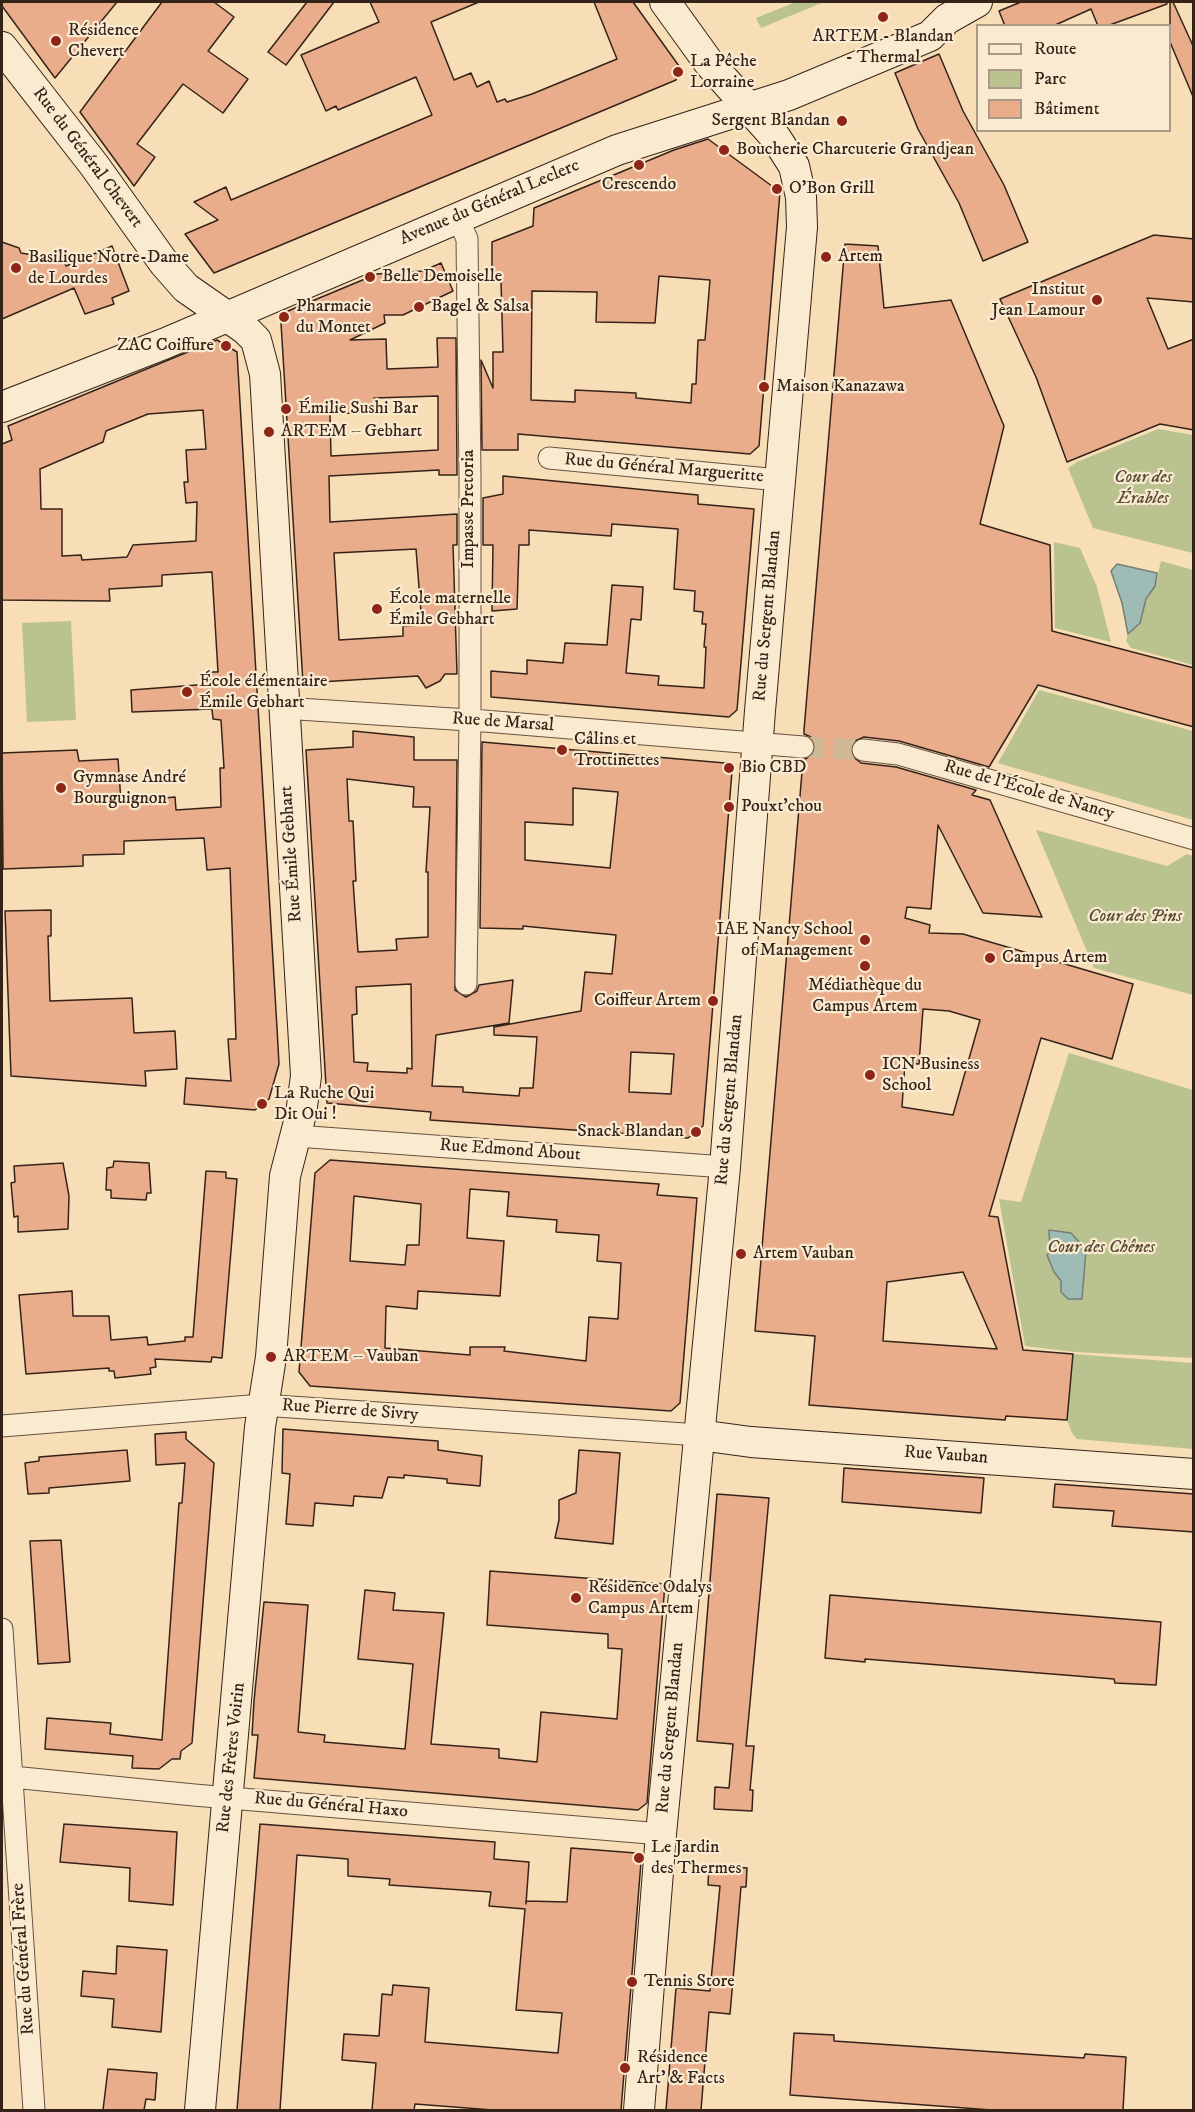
<!DOCTYPE html>
<meta charset="utf-8">
<style>
body{margin:0}
#map{position:relative;width:1195px;height:2112px;overflow:hidden;background:#f7deb6;font-family:"IM FELL DW Pica",serif}
canvas{display:block}
.frame{position:absolute;inset:0;border:3px solid #35231a;pointer-events:none}
.legend{position:absolute;left:976px;top:24px;width:195px;height:108px;box-sizing:border-box;background:#faead0;border:2px solid #ab9a87;margin:0;padding:8px 10px;list-style:none;font-size:18px;color:#35231a}
.legend li{display:flex;align-items:center;gap:12px;height:30px}
.legend b{width:30px;border:2px solid #ab9a87}
</style>
<div id="map">
<canvas width="1195" height="2112"></canvas>
<div class="frame"></div>
<ul class="legend">
<li><b style="height:8px;background:#faead0"></b>Route</li>
<li><b style="height:16px;background:#bac290"></b>Parc</li>
<li><b style="height:16px;background:#e9ad8c"></b>Bâtiment</li>
</ul>
</div>
<script>
const context = document.querySelector('canvas').getContext('2d');
context.lineJoin = 'round';
function fillPath(path, color) {
  context.fillStyle = color;
  context.fill(path, 'evenodd');
}
function toPath(rows) {
  const path = new Path2D();
  for (const r of rows) {
    path.moveTo(r[0], r[1]);
    for (let i = 2; i < r.length; i += 2) path.lineTo(r[i], r[i + 1]);
  }
  return path;
}
function trace(path, color, width, dash) {
  context.strokeStyle = color;
  context.lineWidth = width;
  context.lineCap = dash ? 'butt' : 'round';
  context.setLineDash(dash || []);
  context.stroke(path);
}
function drawText(font, color, halo, rows, align = 'center') {
  context.font = font + ' "IM FELL DW Pica",serif';
  context.lineWidth = 4.5;
  context.setLineDash([]);
  context.textBaseline = 'middle';
  context.strokeStyle = halo;
  context.fillStyle = color;
  for (const [text, x, y, turn = 0] of rows) {
    context.save();
    context.translate(x, y);
    context.rotate((+turn || 0) * Math.PI / 180);
    context.textAlign = isNaN(turn) ? turn : align;
    if (halo) context.strokeText(text, 0, 0);
    context.fillText(text, 0, 0);
    context.restore();
  }
}
fillPath(toPath([
 [796,2,824,2,761,28,756,18],
 [1158,429,1193,435,1193,553,1093,528,1068,468,1077,462],
 [1054,542,1080,548,1097,587,1111,642,1055,628],
 [1161,561,1193,570,1193,665,1131,648,1126,641,1128,634,1140,623,1143,606,1155,586],
 [71,621,76,720,27,722,22,623],
 [1039,690,1193,731,1193,820,998,763],
 [1036,830,1167,866,1187,854,1193,856,1193,995,1094,968],
 [1069,1053,1193,1090,1193,1358,1075,1352,1025,1346,999,1199,1021,1202],
 [1073,1354,1193,1363,1193,1449,1077,1439,1072,1433,1067,1420]
]), '#bac290');
const water = toPath([
 [1117,564,1157,573,1155,586,1146,599,1140,623,1128,634,1122,603,1111,571,1117,564],
 [1049,1230,1071,1233,1086,1250,1082,1299,1068,1299,1061,1292,1061,1281,1054,1272,1047,1255,1050,1252,1049,1230]
]);
fillPath(water, '#9fbbb5');
trace(water, '#757e77', 1.5);
const building = toPath([
 [2,2,117,2,55,78,2,6,2,2],
 [162,2,214,2,234,17,208,51,248,79,223,113,183,84,137,144,155,157,134,186,80,112,162,2],
 [307,2,334,2,286,65,268,52,307,2],
 [370,2,479,2,431,22,454,80,471,73,477,87,489,81,497,102,505,99,507,102,532,94,617,59,594,2,633,2,679,66,676,80,214,273,185,234,218,220,194,202,226,187,231,200,432,115,416,77,338,110,336,106,326,111,301,55,379,22,370,2],
 [1021,2,1166,2,1167,4,1107,26,1098,26,1091,9,1053,26,1005,26,999,11,1021,2],
 [1170,2,1173,2,1194,48,1194,99,1170,42,1170,2],
 [939,54,963,111,1004,185,1028,242,983,261,959,203,918,129,895,73,939,54],
 [708,139,780,192,759,446,750,454,518,434,518,450,482,450,481,360,493,388,493,352,503,352,501,281,492,281,492,242,533,226,534,208,674,150,708,139],
 [659,276,710,280,705,340,698,340,696,384,692,384,691,403,636,398,636,393,575,390,575,402,531,400,532,291,597,292,596,322,655,323,659,276],
 [1154,235,1194,239,1194,302,1147,298,1168,349,1194,339,1194,430,1160,424,1067,462,1036,377,1000,299,1154,235],
 [2,242,19,248,21,253,44,257,60,251,66,266,112,246,129,291,112,298,114,304,85,314,74,288,2,319,2,242],
 [845,244,878,246,884,308,951,300,1004,426,980,524,1050,545,1052,631,1194,668,1194,727,1038,685,989,767,899,741,864,737,853,742,850,748,852,756,861,763,896,767,976,790,972,795,990,800,1042,917,983,913,938,825,931,909,907,907,905,918,930,925,929,933,963,934,1133,984,1112,1059,1041,1038,989,1216,998,1217,1023,1350,1073,1354,1067,1420,1006,1416,1005,1420,809,1405,815,1336,755,1331,803,760,813,755,816,747,811,737,804,734,804,730,845,244],
 [923,1009,949,1011,980,1020,953,1115,902,1107,905,1063,919,1064,923,1009],
 [963,1272,997,1349,883,1341,887,1282,963,1272],
 [441,263,453,291,403,315,384,315,385,323,350,340,386,339,387,369,438,367,437,338,456,338,457,475,439,475,439,470,329,476,330,522,457,514,457,545,453,545,457,674,445,674,440,681,426,688,418,676,303,683,281,323,288,311,377,274,423,271,441,263],
 [438,396,438,450,331,456,330,414,375,412,374,398,438,396],
 [416,549,422,625,403,626,403,636,339,640,334,553,416,549],
 [217,340,237,352,277,1028,279,1064,269,1099,255,1110,184,1104,186,1078,231,1081,228,1039,236,1039,230,868,207,870,204,838,124,841,124,854,83,855,83,866,3,869,2,753,77,750,79,761,118,759,121,802,175,797,176,810,221,807,220,768,224,768,221,720,213,719,212,709,132,712,131,690,210,684,211,672,218,672,212,572,162,575,162,586,109,589,110,601,2,600,2,444,12,440,8,426,217,340],
 [203,410,206,449,186,450,188,482,184,482,186,503,197,502,196,541,133,545,127,557,82,560,81,555,62,556,62,509,41,509,40,469,103,442,106,431,148,414,203,410],
 [503,476,698,495,698,504,754,509,737,710,729,717,491,697,491,671,527,674,527,660,563,663,565,643,607,645,612,585,643,587,641,620,631,619,626,673,659,676,658,685,704,688,706,647,704,647,706,624,702,624,703,612,694,611,695,591,674,589,678,529,612,524,611,536,529,530,529,545,519,545,517,609,492,611,493,545,483,545,483,498,503,494,503,476],
 [353,731,414,737,414,760,457,760,455,990,466,997,477,991,479,985,513,980,509,1023,436,1035,432,1086,463,1087,463,1092,519,1096,520,1088,533,1088,537,1037,494,1035,494,1027,581,1011,585,972,612,974,616,935,523,926,523,929,480,928,482,742,725,763,732,771,703,1126,688,1138,430,1120,431,1112,327,1103,306,750,353,747,353,731],
 [347,779,414,787,413,807,430,807,426,872,428,872,428,937,396,939,397,950,358,952,353,881,356,881,353,821,349,821,347,779],
 [573,788,618,792,610,868,525,860,525,822,573,825,573,788],
 [411,984,412,1069,407,1068,407,1073,367,1071,368,1063,354,1062,352,1015,357,1014,356,987,411,984],
 [631,1052,674,1054,671,1094,629,1092,631,1052],
 [51,910,51,936,48,936,50,1001,132,998,134,1033,175,1031,177,1069,145,1071,146,1086,11,1076,5,911,51,910],
 [330,1160,659,1184,657,1195,697,1198,680,1403,671,1411,310,1386,299,1372,315,1173,330,1160],
 [470,1189,509,1192,507,1216,557,1220,556,1232,599,1235,597,1261,621,1263,618,1319,589,1317,586,1361,504,1351,505,1347,470,1347,470,1355,385,1348,386,1306,417,1309,418,1291,500,1296,504,1241,467,1238,470,1189],
 [354,1196,421,1204,419,1245,407,1245,405,1265,350,1261,354,1196],
 [114,1161,149,1163,151,1193,147,1193,146,1200,111,1198,111,1190,106,1190,107,1168,113,1167,114,1161],
 [63,1163,69,1196,68,1229,18,1232,18,1216,14,1217,11,1183,15,1182,14,1166,63,1163],
 [206,1171,226,1172,226,1178,237,1179,222,1358,212,1357,211,1362,155,1359,156,1367,150,1368,151,1374,115,1378,114,1371,109,1371,109,1368,26,1374,19,1295,72,1291,73,1316,109,1316,111,1340,147,1337,148,1345,185,1341,185,1337,193,1337,206,1171],
 [283,1429,438,1441,438,1450,482,1456,480,1486,447,1483,447,1479,404,1475,404,1478,388,1477,382,1498,354,1496,353,1506,315,1503,313,1526,286,1524,290,1474,282,1473,283,1429],
 [186,1432,186,1439,214,1463,192,1743,181,1751,180,1759,172,1759,159,1769,132,1768,133,1756,45,1749,47,1718,111,1723,110,1734,162,1740,179,1503,182,1503,185,1463,156,1465,155,1434,186,1432],
 [127,1450,130,1481,49,1488,49,1493,28,1494,25,1463,39,1461,39,1457,127,1450],
 [579,1450,620,1453,613,1544,555,1538,559,1520,559,1500,576,1493,579,1450],
 [844,1468,984,1478,981,1513,842,1502,844,1468],
 [1055,1484,1194,1494,1194,1532,1112,1526,1114,1511,1053,1507,1055,1484],
 [717,1494,769,1498,746,1746,754,1746,750,1790,753,1790,752,1811,714,1809,715,1787,729,1788,733,1744,697,1741,717,1494],
 [61,1540,70,1662,38,1664,30,1541,61,1540],
 [490,1571,665,1584,647,1803,638,1810,254,1778,258,1735,252,1735,254,1701,264,1602,308,1605,298,1732,325,1735,324,1742,405,1749,413,1664,358,1659,365,1590,395,1593,393,1610,444,1613,431,1744,499,1749,499,1758,537,1762,541,1712,617,1719,622,1649,608,1648,608,1634,487,1625,490,1571],
 [830,1595,1161,1622,1156,1685,1115,1683,1114,1679,865,1659,865,1662,825,1658,830,1595],
 [64,1824,177,1832,173,1905,129,1901,130,1868,60,1862,64,1824],
 [260,1824,495,1842,494,1859,529,1862,526,1904,526,1901,567,1902,571,1848,636,1853,641,1862,621,2110,493,2110,415,2104,414,2110,372,2110,376,2063,342,2060,344,2034,379,2036,382,1994,392,1995,393,1985,429,1988,425,2042,558,2053,562,2013,516,2010,525,1909,489,1906,491,1892,389,1885,390,1879,348,1876,348,1859,297,1855,280,2110,237,2110,260,1824],
 [709,1865,747,1868,746,1887,741,1887,730,2014,709,2012,701,2110,666,2110,676,1988,710,1991,720,1886,708,1885,709,1865],
 [117,1946,167,1950,161,2032,112,2027,114,1999,81,1996,83,1971,116,1974,117,1946],
 [794,2033,834,2035,834,2041,1084,2058,1085,2054,1126,2057,1123,2110,992,2110,790,2095,794,2033],
 [108,2069,157,2073,155,2100,146,2099,144,2110,103,2110,108,2069]
]);
fillPath(building, '#e9ad8c');
trace(building, '#35231a', 1.5);
trace(toPath([
 [803,747,863,750]
]), '#d0b997', 21, [21, 10]);
const street = toPath([
 [457,216,467,239,470,475,470,720,466,984],
 [549,458,779,480],
 [283,708,484,721,803,747],
 [863,750,898,754,1194,839],
 [296,1136,725,1167],
 [2,1426,262,1405,699,1435],
 [2,1629,34,2110],
 [2,1776,194,1795,661,1834]
]);
const secondary = toPath([
 [2,47,94,165,164,263,186,288,245,329,256,340,265,374,306,1076,301,1114,285,1176,271,1357,260,1427,200,2110],
 [2,407,166,343,617,150,789,95,930,36,947,19,977,2],
 [699,1435,751,1442,1194,1474],
 [639,2110,661,1834,725,1167,760,711,802,227,801,197,794,166,776,138,709,63,665,2]
]);
trace(street, '#665241', 23);
trace(secondary, '#35231a', 32);
trace(street, '#faead0', 21);
trace(secondary, '#faead0', 30);
for (const [x, y, r, color] of [
 [883,17,6,"#8f2418"],
 [56,41,6,"#8f2418"],
 [678,72,6,"#8f2418"],
 [842,121,6,"#8f2418"],
 [724,150,6,"#8f2418"],
 [639,165,6,"#8f2418"],
 [777,189,6,"#8f2418"],
 [826,257,6,"#8f2418"],
 [16,268,6,"#8f2418"],
 [370,277,6,"#8f2418"],
 [1097,300,6,"#8f2418"],
 [419,307,6,"#8f2418"],
 [284,317,6,"#8f2418"],
 [226,346,6,"#8f2418"],
 [764,387,6,"#8f2418"],
 [286,409,6,"#8f2418"],
 [269,432,6,"#8f2418"],
 [377,609,6,"#8f2418"],
 [187,692,6,"#8f2418"],
 [562,750,6,"#8f2418"],
 [729,768,6,"#8f2418"],
 [61,788,6,"#8f2418"],
 [729,807,6,"#8f2418"],
 [865,940,6,"#8f2418"],
 [990,958,6,"#8f2418"],
 [865,966,6,"#8f2418"],
 [713,1001,6,"#8f2418"],
 [870,1075,6,"#8f2418"],
 [262,1104,6,"#8f2418"],
 [696,1132,6,"#8f2418"],
 [741,1254,6,"#8f2418"],
 [271,1357,6,"#8f2418"],
 [576,1598,6,"#8f2418"],
 [639,1858,6,"#8f2418"],
 [632,1982,6,"#8f2418"],
 [625,2068,6,"#8f2418"]
]) {
  const dot = new Path2D();
  dot.arc(x, y, r, 0, 2 * Math.PI);
  context.fillStyle = color;
  context.fill(dot);
  trace(dot, '#faead0', 2);
}
drawText('18px', '#35231a', '#faead0', [
 ["Résidence",68,31],
 ["Chevert",68,52],
 ["ARTEM - Blandan",883,37,"center"],
 ["- Thermal",883,58,"center"],
 ["La Pêche",690,62],
 ["Lorraine",690,83],
 ["Sergent Blandan",830,121,"right"],
 ["Boucherie Charcuterie Grandjean",736,150],
 ["Crescendo",639,185,"center"],
 ["O'Bon Grill",789,189],
 ["Artem",838,257],
 ["Basilique Notre-Dame",28,258],
 ["de Lourdes",28,279],
 ["Belle Demoiselle",382,277],
 ["Institut",1085,290,"right"],
 ["Jean Lamour",1085,311,"right"],
 ["Pharmacie",296,307],
 ["du Montet",296,328],
 ["Bagel & Salsa",431,307],
 ["ZAC Coiffure",214,346,"right"],
 ["Maison Kanazawa",776,387],
 ["Émilie Sushi Bar",298,409],
 ["ARTEM – Gebhart",281,432],
 ["École maternelle",389,599],
 ["Émile Gebhart",389,620],
 ["École élémentaire",199,682],
 ["Émile Gebhart",199,703],
 ["Câlins et",574,740],
 ["Trottinettes",574,761],
 ["Bio CBD",741,768],
 ["Gymnase André",73,778],
 ["Bourguignon",73,799],
 ["Pouxt'chou",741,807],
 ["IAE Nancy School",853,930,"right"],
 ["of Management",853,951,"right"],
 ["Campus Artem",1002,958],
 ["Médiathèque du",865,986,"center"],
 ["Campus Artem",865,1007,"center"],
 ["Coiffeur Artem",701,1001,"right"],
 ["ICN Business",882,1065],
 ["School",882,1086],
 ["La Ruche Qui",274,1094],
 ["Dit Oui !",274,1115],
 ["Snack Blandan",684,1132,"right"],
 ["Artem Vauban",753,1254],
 ["ARTEM – Vauban",283,1357],
 ["Résidence Odalys",588,1588],
 ["Campus Artem",588,1609],
 ["Le Jardin",651,1848],
 ["des Thermes",651,1869],
 ["Tennis Store",644,1982],
 ["Résidence",637,2058],
 ["Art' & Facts",637,2079]
], 'left');
drawText('18px', '#35231a', '#faead0', [
 ["Rue du Général Chevert",87,158,53],
 ["Avenue du Général Leclerc",490,203,-23],
 ["Rue du Général Margueritte",664,469,5],
 ["Impasse Pretoria",469,509,-90],
 ["Rue du Sergent Blandan",768,616,-85],
 ["Rue de Marsal",503,723,4],
 ["Rue de l'École de Nancy",1029,791,16],
 ["Rue Émile Gebhart",292,854,-94],
 ["Rue du Sergent Blandan",730,1100,-85],
 ["Rue Edmond About",510,1151,4],
 ["Rue Pierre de Sivry",350,1411,4],
 ["Rue Vauban",946,1456,4],
 ["Rue du Sergent Blandan",671,1728,-85],
 ["Rue des Frères Voirin",232,1758,-84],
 ["Rue du Général Haxo",331,1806,5],
 ["Rue du Général Frère",24,1959,-94]
]);
drawText('italic 18px', '#564b38', '#faead0', [
 ["Cour des",1143,478],
 ["Érables",1143,499],
 ["Cour des Pins",1135,917],
 ["Cour des Chênes",1101,1248]
]);
</script>
